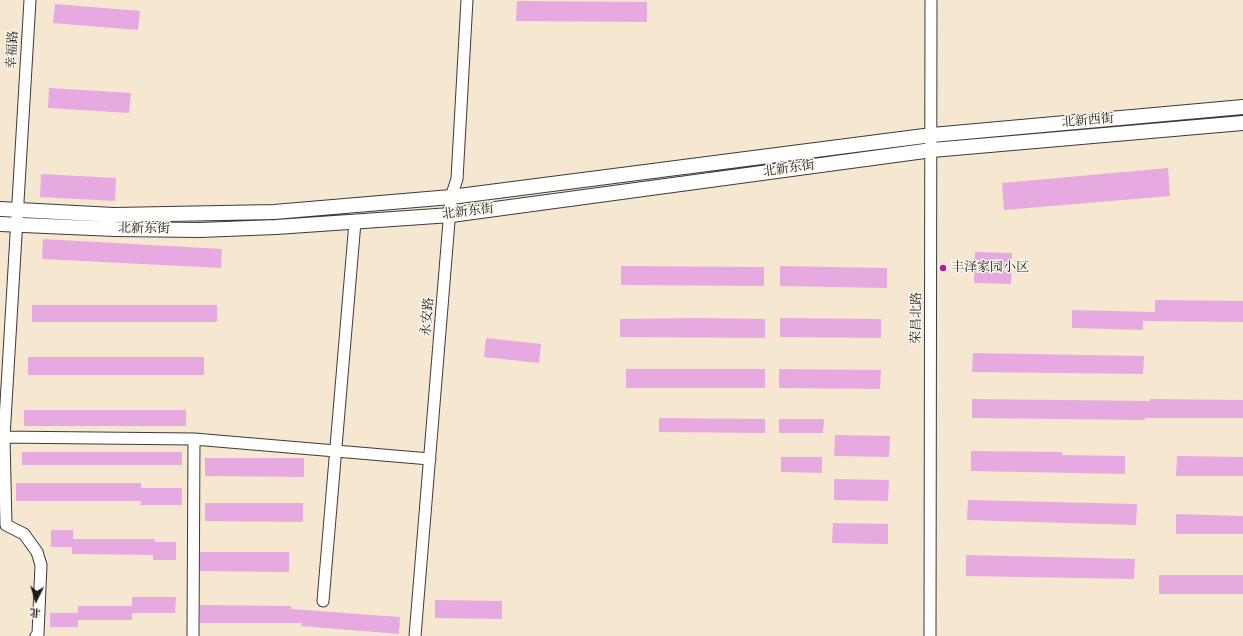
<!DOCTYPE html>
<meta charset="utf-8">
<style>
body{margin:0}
#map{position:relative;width:1243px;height:636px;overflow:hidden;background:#f6e7d1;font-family:"Libre Bodoni","Noto Serif SC",serif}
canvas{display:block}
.north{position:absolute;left:16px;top:580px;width:40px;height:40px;-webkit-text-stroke:3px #fbf7ec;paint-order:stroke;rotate:185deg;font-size:11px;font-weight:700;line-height:16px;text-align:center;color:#1c1c1c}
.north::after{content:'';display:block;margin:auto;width:14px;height:18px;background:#1c1c1c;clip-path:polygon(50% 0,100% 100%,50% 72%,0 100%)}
</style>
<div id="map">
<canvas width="1243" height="636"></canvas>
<div class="north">北</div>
</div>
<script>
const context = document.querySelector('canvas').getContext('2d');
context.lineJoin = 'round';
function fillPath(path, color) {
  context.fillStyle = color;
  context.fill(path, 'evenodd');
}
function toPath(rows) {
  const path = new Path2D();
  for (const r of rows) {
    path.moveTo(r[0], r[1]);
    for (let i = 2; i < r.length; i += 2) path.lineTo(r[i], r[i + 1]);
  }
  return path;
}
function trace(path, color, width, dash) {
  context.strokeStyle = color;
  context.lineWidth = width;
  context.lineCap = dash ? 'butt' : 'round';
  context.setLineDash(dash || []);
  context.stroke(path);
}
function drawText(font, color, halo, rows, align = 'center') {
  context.font = font + ' "Libre Bodoni","Noto Serif SC",serif';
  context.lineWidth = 3;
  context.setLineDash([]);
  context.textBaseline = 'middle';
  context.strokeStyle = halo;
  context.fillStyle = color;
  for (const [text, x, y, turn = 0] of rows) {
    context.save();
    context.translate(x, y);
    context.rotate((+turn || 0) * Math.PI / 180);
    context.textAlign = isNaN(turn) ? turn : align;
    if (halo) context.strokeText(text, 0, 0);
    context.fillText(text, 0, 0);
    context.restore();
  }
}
fillPath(toPath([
 [517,1,647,2,647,22,516,21],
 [55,4,140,11,138,30,53,23],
 [49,88,131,93,129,113,48,108],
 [1168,168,1170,196,1004,210,1002,183],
 [41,174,116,178,115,201,40,197],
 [43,239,222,249,221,268,42,259],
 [975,252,1012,253,1011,284,974,283],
 [621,266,764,267,764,286,621,285],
 [780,266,887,268,887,288,780,286],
 [1155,300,1243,301,1243,322,1143,321,1143,330,1072,328,1072,310,1155,312],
 [32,305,217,305,217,322,32,322],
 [698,318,765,319,765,338,620,337,620,319],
 [780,318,881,319,881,338,780,337],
 [486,338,541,344,539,363,484,357],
 [973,353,1144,356,1143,374,972,372],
 [28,357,204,357,204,375,28,375],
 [626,369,765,369,765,388,626,388],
 [779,369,881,370,880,389,779,388],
 [972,399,1150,401,1150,399,1243,400,1243,418,1145,418,1145,420,972,418],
 [24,410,186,410,186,426,24,426],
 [659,418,765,419,765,433,659,432],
 [779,419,824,419,823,433,779,433],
 [835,435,890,436,889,457,834,456],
 [971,451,1062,452,1062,455,1125,456,1125,474,971,471],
 [22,452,182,452,182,465,22,465],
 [1177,456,1243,457,1243,476,1176,476],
 [781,457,822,457,822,473,781,472],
 [205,458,304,458,304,477,205,476],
 [834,479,889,480,888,501,834,500],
 [16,483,141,483,141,488,182,488,182,505,140,505,141,501,16,501],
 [968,500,1137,504,1136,525,967,520],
 [205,503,303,503,303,522,205,521],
 [1176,514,1243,516,1243,534,1176,534],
 [833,523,888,524,888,544,832,543],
 [51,530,73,530,73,539,155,539,155,542,176,542,176,560,153,560,153,555,72,554,72,547,51,547],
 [200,552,289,552,289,572,200,571],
 [966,555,1135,559,1134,579,966,576],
 [1159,575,1243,575,1243,594,1159,594],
 [132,597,176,597,175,613,132,613],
 [435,600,502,601,502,619,435,618],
 [200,605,291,606,291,609,400,617,399,634,301,626,302,623,200,623],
 [78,606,132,606,132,620,78,620,78,627,50,627,50,613,78,613]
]), '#e6aae1');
const minor = toPath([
 [0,437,194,439,430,459],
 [6,525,4,437,30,0],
 [6,525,24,534,37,552,41,565,38,634,36,636],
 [323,601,355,222],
 [193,636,194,439],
 [415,636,451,197,457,179,467,0],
 [930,636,931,0]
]);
const major = toPath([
 [0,209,114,215,274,212,451,197,932,135,1243,107],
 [0,224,115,229,200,230,276,227,451,215,932,150,1243,123]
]);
trace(minor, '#3d3a37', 13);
trace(major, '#3d3a37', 16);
trace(minor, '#fff', 11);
trace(major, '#fff', 14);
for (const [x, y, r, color] of [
 [943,268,4,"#b5179e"]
]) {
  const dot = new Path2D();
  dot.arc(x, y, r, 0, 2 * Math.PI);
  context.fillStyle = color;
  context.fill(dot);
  trace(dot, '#fbf7ec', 1.5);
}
drawText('13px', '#1c1c1c', '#fbf7ec', [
 ["幸福路",13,50,-87],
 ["北新西街",1088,121,-5],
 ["北新东街",789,169,-8],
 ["北新东街",468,212,-7],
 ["北新东街",144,229,1],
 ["永安路",428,317,-85],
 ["荣昌北路",917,318,-89]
]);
drawText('13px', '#1c1c1c', '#fbf7ec', [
 ["丰泽家园小区",951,268]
], 'left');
</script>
